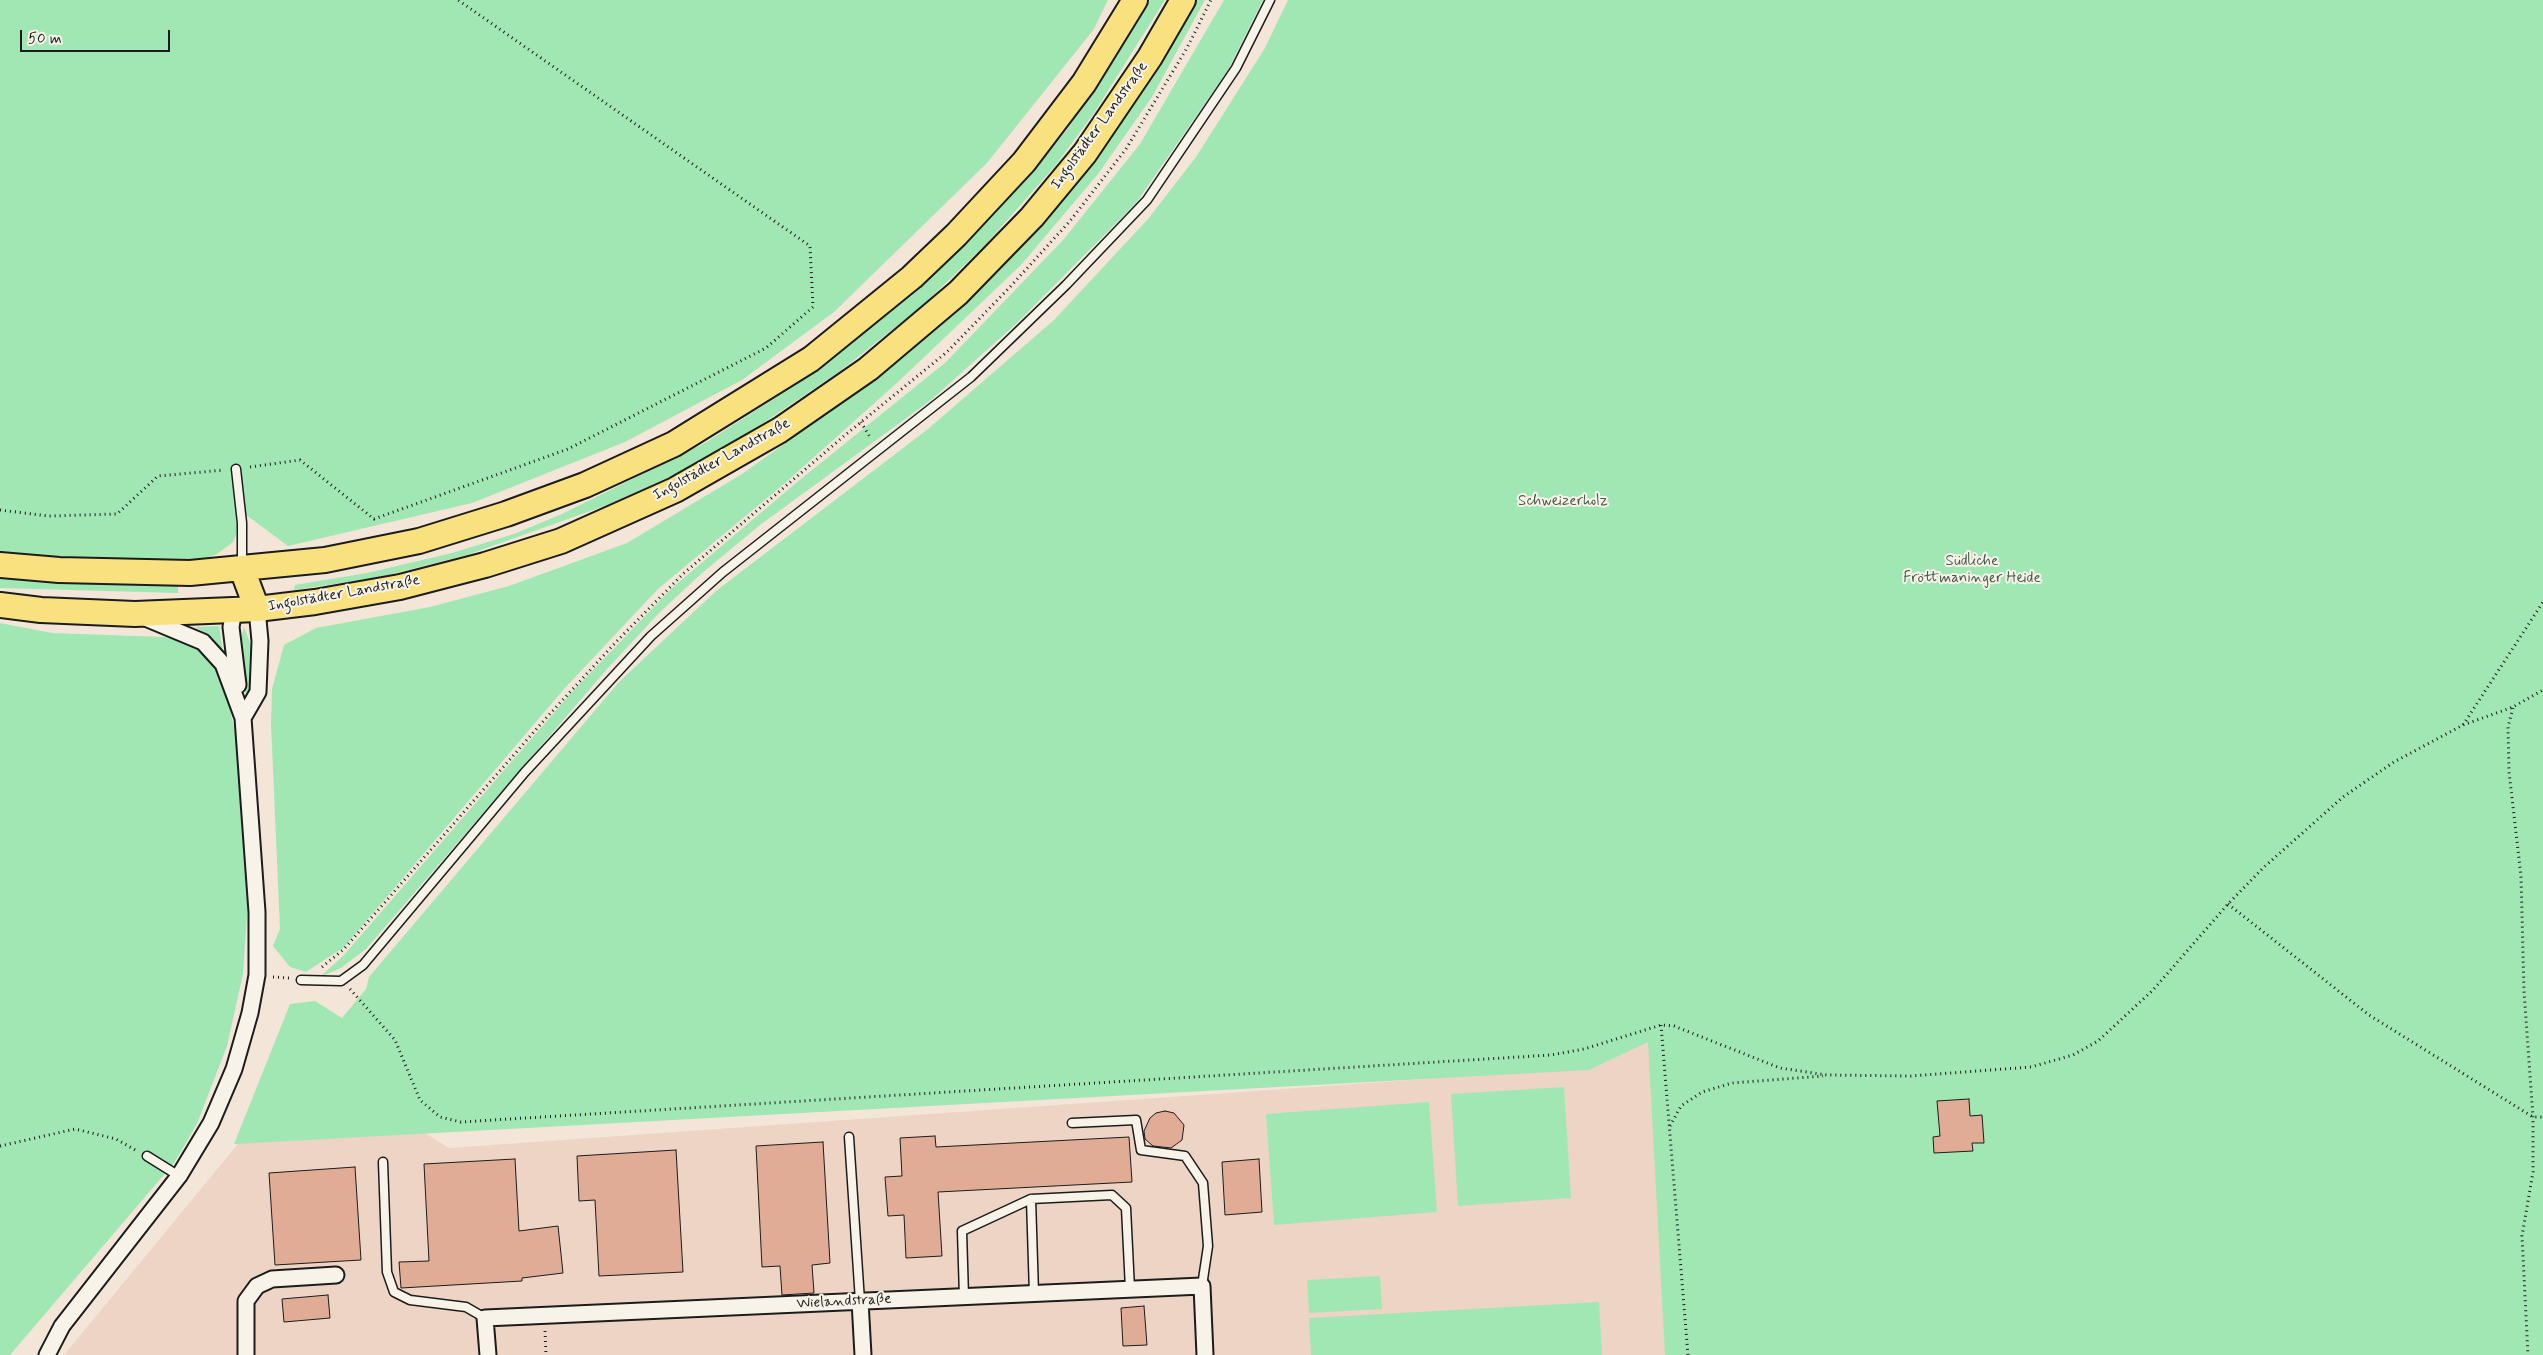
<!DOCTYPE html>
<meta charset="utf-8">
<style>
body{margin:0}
#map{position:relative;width:2543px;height:1355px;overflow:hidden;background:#f3e5d8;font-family:Mynerve,sans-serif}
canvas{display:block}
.scale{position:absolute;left:20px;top:30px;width:150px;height:22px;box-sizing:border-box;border:2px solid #1c1c1c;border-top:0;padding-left:6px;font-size:15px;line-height:18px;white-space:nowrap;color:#1c1c1c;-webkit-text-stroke:4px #f7f3e8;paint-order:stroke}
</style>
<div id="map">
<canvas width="2543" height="1355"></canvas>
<div class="scale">50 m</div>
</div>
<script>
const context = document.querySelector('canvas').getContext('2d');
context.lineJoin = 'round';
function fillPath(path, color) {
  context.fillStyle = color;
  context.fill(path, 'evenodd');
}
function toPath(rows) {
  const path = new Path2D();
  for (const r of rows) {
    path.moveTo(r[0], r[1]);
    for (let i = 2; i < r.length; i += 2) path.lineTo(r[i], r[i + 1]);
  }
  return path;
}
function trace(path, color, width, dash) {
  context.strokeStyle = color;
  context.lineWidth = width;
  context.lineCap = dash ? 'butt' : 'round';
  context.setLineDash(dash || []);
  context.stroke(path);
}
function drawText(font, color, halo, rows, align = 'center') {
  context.font = font + ' Mynerve,sans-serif';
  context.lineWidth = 4;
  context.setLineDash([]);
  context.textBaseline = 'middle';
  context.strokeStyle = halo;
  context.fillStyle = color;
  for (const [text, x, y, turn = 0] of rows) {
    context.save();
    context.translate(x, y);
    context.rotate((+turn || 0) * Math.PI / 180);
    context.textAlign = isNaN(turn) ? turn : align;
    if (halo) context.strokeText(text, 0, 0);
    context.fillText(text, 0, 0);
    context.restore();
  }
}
fillPath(toPath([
 [1649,1041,1670,1355,64,1355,308,1059,449,1148,1595,1067]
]), '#eed4c4');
fillPath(toPath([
 [0,0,1108,0,1094,29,987,163,834,312,742,380,625,442,472,503,288,546,245,514,233,542,217,554,201,560,142,561,44,558,0,553],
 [1150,0,1165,0,1094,113,1055,166,986,244,922,306,840,371,759,426,680,472,610,504,467,555,376,578,294,590,295,585,367,573,452,553,514,534,562,514,705,443,808,377,917,291,1004,202,1066,131],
 [1197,0,1205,0,1152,97,1098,174,1021,265,898,382,785,483,658,589,564,689,344,947,306,972,290,967,273,946,280,929,271,724,272,689,284,645,316,628,430,607,509,586,627,543,742,474,884,373,968,302,1092,164,1164,61],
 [1224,0,1263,0,1228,70,1136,203,1017,323,931,400,760,525,701,574,660,612,608,668,366,949,341,968,320,977,343,956,572,692,672,588,796,483,946,362,1064,239,1140,144],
 [1288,0,2543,0,2543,1355,1665,1355,1648,1042,1589,1070,234,1144,290,1004,315,1001,342,1018,366,989,369,977,619,682,716,591,928,429,1054,320,1148,219,1196,157,1265,48],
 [0,577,111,585,178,585,178,593,0,588],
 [0,623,52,633,164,637,178,639,193,647,213,663,225,686,236,737,246,829,248,900,243,974,227,1046,197,1124,174,1163,10,1355,0,1355],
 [219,626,223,651,211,636,195,627],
 [244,627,250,643,249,693,245,693,240,644],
 [1564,1087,1571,1198,1458,1206,1451,1094],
 [1429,1102,1437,1212,1274,1225,1266,1114],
 [1380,1276,1382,1309,1309,1313,1307,1280],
 [1599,1302,1602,1355,1311,1355,1309,1318]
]), '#a1e7b4');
const building = toPath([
 [1969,1099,1970,1116,1982,1115,1984,1143,1972,1143,1973,1151,1934,1153,1933,1137,1940,1136,1937,1101,1969,1099],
 [1165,1111,1174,1113,1184,1125,1182,1140,1171,1148,1153,1146,1145,1139,1144,1131,1150,1118,1156,1113,1165,1111],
 [935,1136,936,1147,1129,1137,1132,1182,938,1192,942,1256,906,1258,904,1215,888,1216,885,1177,902,1176,900,1138,935,1136],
 [823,1142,830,1263,812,1265,814,1293,782,1295,780,1266,762,1267,756,1146,823,1142],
 [676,1150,683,1272,599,1276,595,1200,579,1201,577,1156,676,1150],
 [515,1159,519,1231,558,1226,563,1273,522,1278,522,1281,401,1288,399,1262,429,1261,424,1164,515,1159],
 [1259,1159,1262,1212,1225,1215,1222,1162,1259,1159],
 [355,1167,361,1260,275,1265,269,1173,355,1167],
 [328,1295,330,1318,284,1322,282,1299,328,1295],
 [1144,1306,1147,1345,1123,1346,1121,1308,1144,1306]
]);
fillPath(building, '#e1ac96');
trace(building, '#1c1c1c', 1);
const lane = toPath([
 [236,469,242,523,242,565],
 [301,980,341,981,363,965,525,772,651,636,723,572,971,377,1066,285,1147,200,1236,68,1270,0],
 [1072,1123,1136,1120,1141,1150,1185,1156,1203,1183,1208,1246,1202,1286],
 [849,1137,860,1301],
 [147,1156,179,1176],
 [383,1162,387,1272,394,1292,410,1300,466,1307,485,1318],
 [1031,1199,1112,1195,1126,1208,1130,1289],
 [964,1297,962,1231,1031,1199,1034,1294]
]);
const street = toPath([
 [234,610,231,627,238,685],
 [243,713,243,718,258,692,260,641,257,609],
 [860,1301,863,1355],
 [47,1355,62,1326,179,1176,211,1123,234,1069,250,1013,257,975,257,912,243,718,223,664,203,642,143,617],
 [246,1355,246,1301,257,1286,272,1279,336,1275],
 [488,1355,485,1318,1202,1286,1205,1355]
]);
const primary = toPath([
 [0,565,59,570,190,573,325,560,419,541,506,514,585,485,674,444,811,359,912,277,956,235,1024,162,1084,83,1135,0],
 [242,569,257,609],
 [0,605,41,610,135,614,257,609,315,602,400,587,485,565,561,541,675,490,780,430,868,369,958,293,1032,217,1085,153,1150,57,1183,0]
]);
trace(lane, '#1c1c1c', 11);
trace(street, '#1c1c1c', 19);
trace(primary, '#1c1c1c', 28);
trace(toPath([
 [861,422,871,439],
 [250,467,300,460,374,519,568,449,766,348,813,307,810,246,458,0],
 [0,510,48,516,117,514,158,476,224,470],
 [2513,708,2508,727,2509,772,2521,876,2524,991,2533,1117,2533,1172,2522,1236,2528,1355],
 [2463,725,2543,602],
 [2228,904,2369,1015,2533,1117,2543,1117],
 [322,967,344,949,547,717,616,642,683,574,844,436,947,352,1010,287,1070,221,1126,149,1187,48,1211,0],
 [273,977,289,978],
 [350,989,395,1040,420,1100,440,1117,461,1122,1551,1055,1584,1049,1661,1025,1674,1026,1780,1068,1827,1075,1911,1076,2031,1067,2073,1055,2098,1041,2153,990,2228,904,2263,868,2343,797,2394,762,2463,725,2513,707,2543,690],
 [1661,1025,1688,1355],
 [1670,1126,1681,1106,1702,1092,1732,1083,1823,1076],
 [0,1146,75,1129,116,1139,137,1151],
 [545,1331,546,1355]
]), '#1c1c1c', 3, [1, 4]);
trace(lane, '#f7f3e8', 8);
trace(street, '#f7f3e8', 15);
trace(primary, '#fae180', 24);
drawText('15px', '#1c1c1c', '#f7f3e8', [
 ["Ingolstädter Landstraße",1100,126,-54],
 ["Ingolstädter Landstraße",722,460,-29],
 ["Ingolstädter Landstraße",344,594,-10],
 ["Wielandstraße",844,1302,-3]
]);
drawText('15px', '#44594a', '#f7f3e8', [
 ["Schweizerholz",1563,502],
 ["Südliche",1972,562],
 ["Fröttmaninger Heide",1972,579]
]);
</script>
